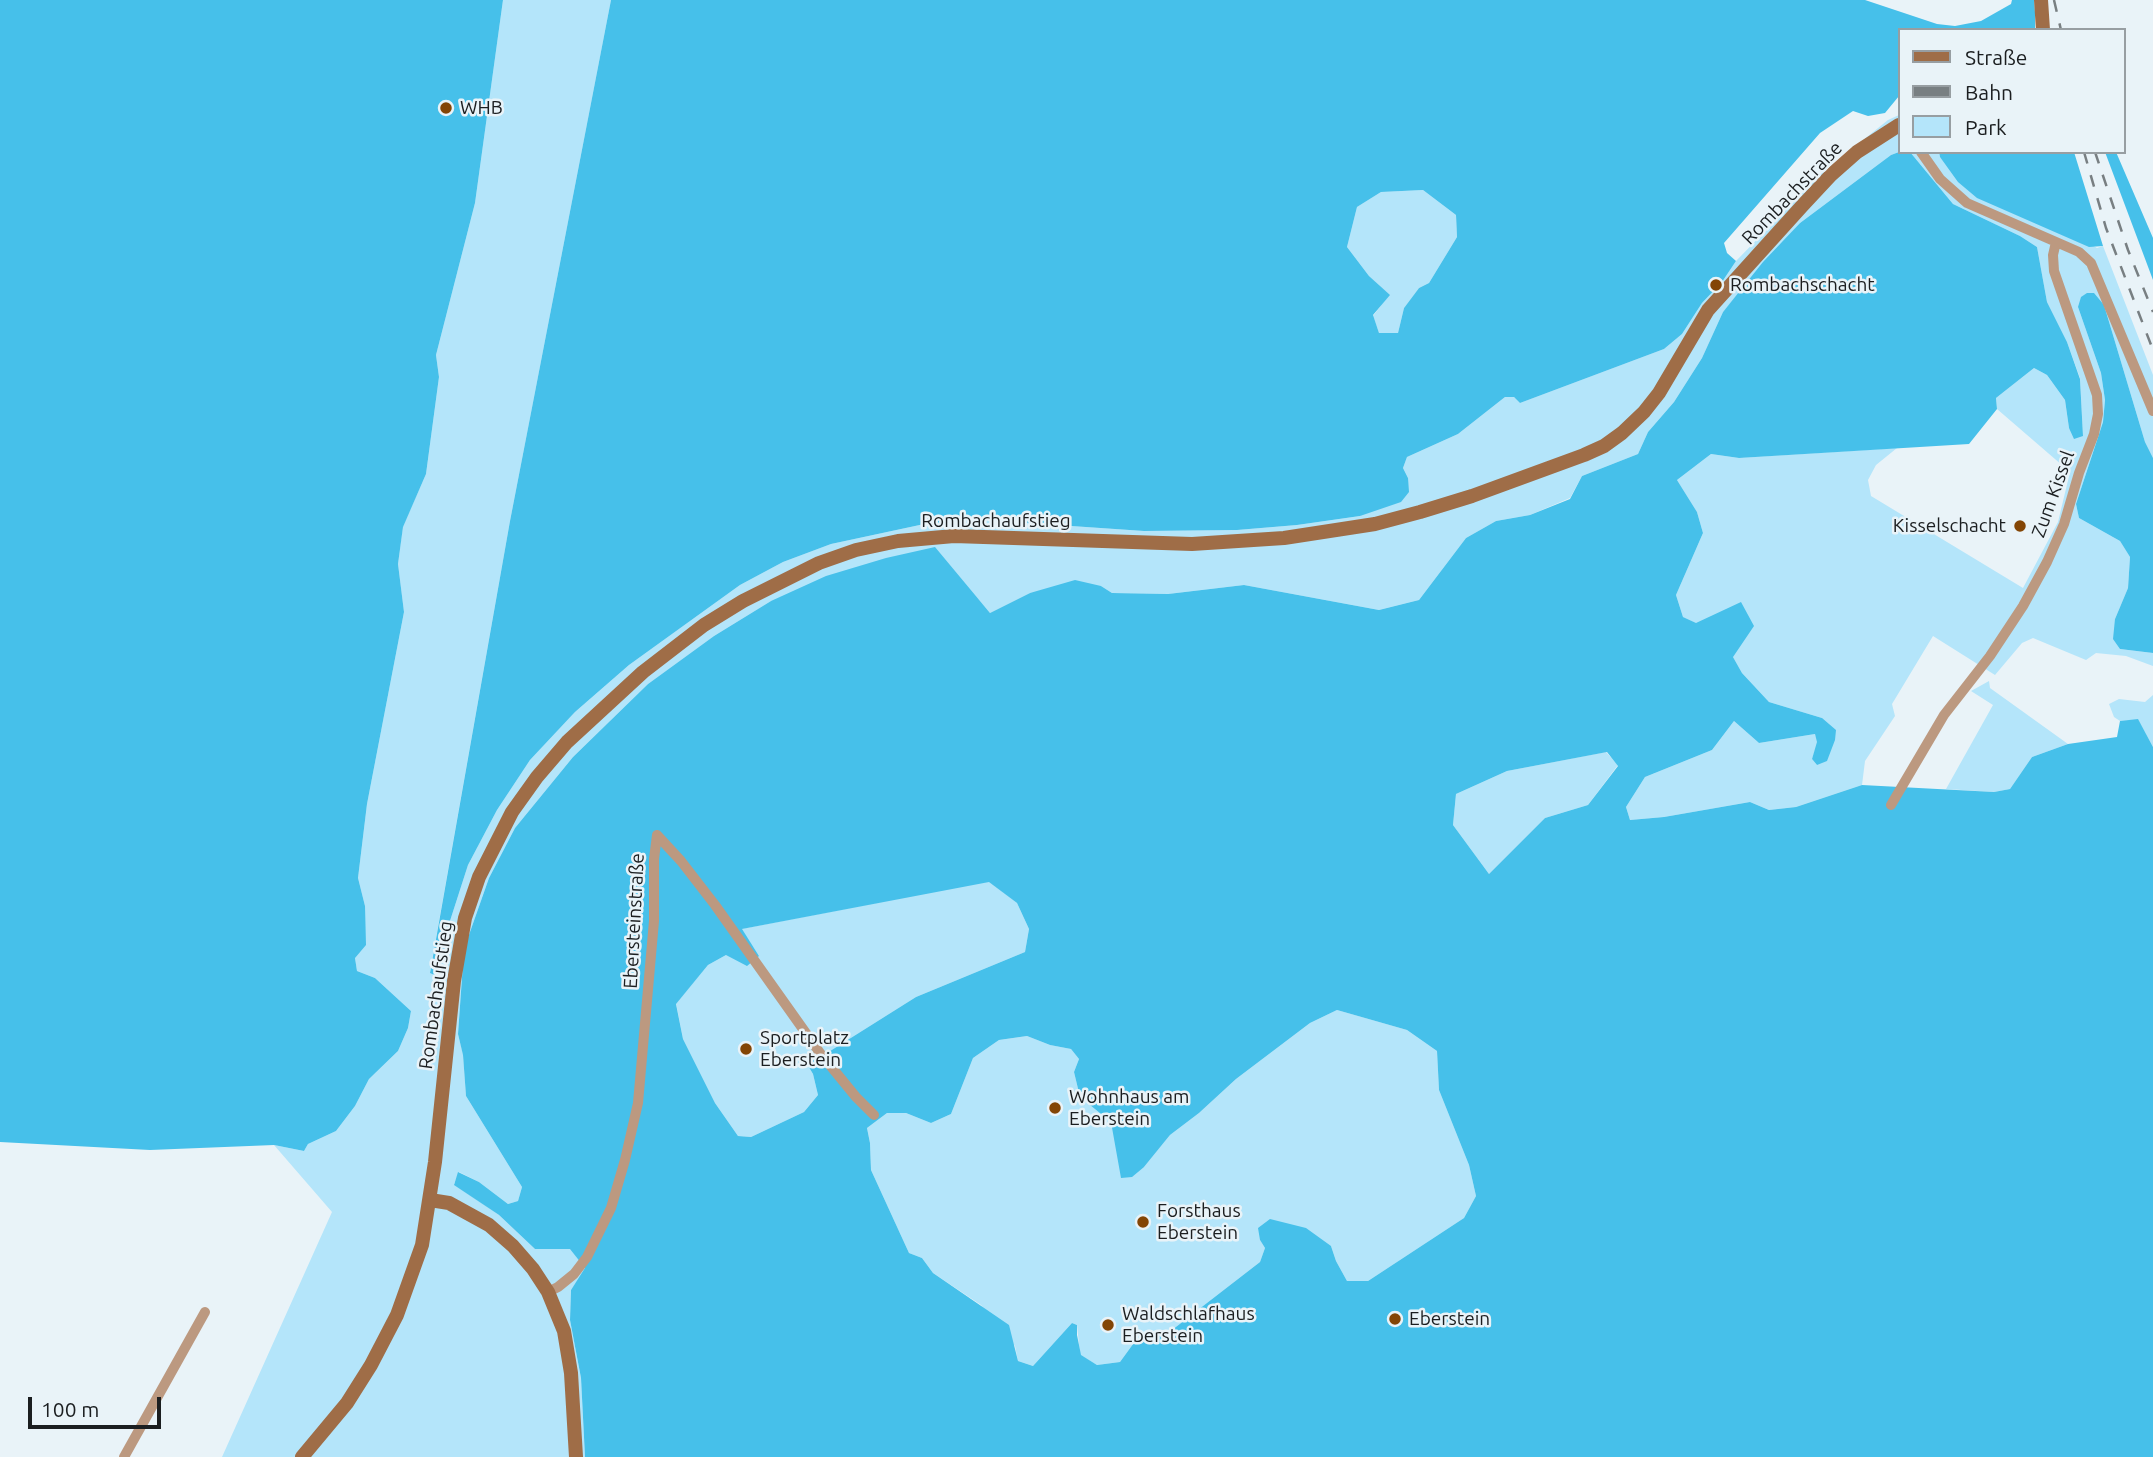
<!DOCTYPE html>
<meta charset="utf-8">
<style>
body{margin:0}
#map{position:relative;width:2153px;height:1457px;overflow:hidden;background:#e9f3f8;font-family:Ubuntu,sans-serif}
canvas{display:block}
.legend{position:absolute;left:1898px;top:28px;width:228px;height:126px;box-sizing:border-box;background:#e9f3f8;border:2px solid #979ea2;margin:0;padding:9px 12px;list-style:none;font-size:21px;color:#1b1e20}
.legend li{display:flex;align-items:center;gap:14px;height:35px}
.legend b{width:35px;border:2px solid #979ea2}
.scale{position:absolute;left:28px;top:1397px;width:133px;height:32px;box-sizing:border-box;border:4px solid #1b1e20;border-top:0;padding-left:9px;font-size:21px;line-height:24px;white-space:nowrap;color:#1b1e20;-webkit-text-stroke:5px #e9f3f8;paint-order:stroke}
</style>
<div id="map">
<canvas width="2153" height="1457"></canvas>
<ul class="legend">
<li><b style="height:9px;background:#9f6d47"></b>Straße</li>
<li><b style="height:9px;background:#787f82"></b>Bahn</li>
<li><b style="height:19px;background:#b4e5fa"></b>Park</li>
</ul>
<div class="scale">100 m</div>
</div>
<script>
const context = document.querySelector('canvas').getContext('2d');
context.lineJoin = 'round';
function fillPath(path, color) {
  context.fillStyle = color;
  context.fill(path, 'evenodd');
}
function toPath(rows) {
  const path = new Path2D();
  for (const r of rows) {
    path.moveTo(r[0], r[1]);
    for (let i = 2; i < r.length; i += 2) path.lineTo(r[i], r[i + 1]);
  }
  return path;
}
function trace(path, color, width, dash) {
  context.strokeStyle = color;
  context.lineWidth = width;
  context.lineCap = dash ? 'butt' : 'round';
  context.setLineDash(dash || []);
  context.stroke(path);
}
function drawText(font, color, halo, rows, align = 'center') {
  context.font = font + ' Ubuntu,sans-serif';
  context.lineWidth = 5;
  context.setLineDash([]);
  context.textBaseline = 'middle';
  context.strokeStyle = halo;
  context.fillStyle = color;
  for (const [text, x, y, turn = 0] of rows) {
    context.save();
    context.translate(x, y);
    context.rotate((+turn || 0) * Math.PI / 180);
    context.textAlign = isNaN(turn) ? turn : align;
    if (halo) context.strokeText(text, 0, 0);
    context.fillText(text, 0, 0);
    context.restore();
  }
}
fillPath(toPath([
 [503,0,611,0,510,521,430,972,437,975,449,924,468,865,497,810,530,760,575,712,629,665,740,585,783,562,831,544,929,523,984,520,1144,531,1237,530,1297,525,1360,516,1408,478,1403,468,1407,457,1458,434,1505,397,1514,397,1520,403,1664,349,1682,334,1702,303,1722,282,1736,261,1821,174,1888,120,1899,115,1899,152,1891,155,1800,223,1723,312,1702,358,1674,402,1648,432,1638,454,1582,476,1570,498,1530,515,1496,521,1466,538,1419,600,1379,610,1244,585,1168,594,1112,593,1101,586,1030,593,990,613,978,599,771,601,714,636,648,684,573,757,515,828,489,878,464,949,458,1034,463,1054,466,1096,522,1187,518,1201,508,1204,479,1182,459,1172,454,1184,499,1215,535,1249,571,1249,586,1269,571,1290,570,1320,581,1378,585,1457,222,1457,332,1212,274,1145,304,1151,308,1144,336,1131,355,1106,369,1079,398,1051,408,1028,411,1011,375,978,357,971,355,958,365,906,358,878,367,804,404,612,398,564,403,526,426,474,439,377,436,355,475,203],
 [1910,152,1939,152,1940,157,2097,248,2103,246,2153,375,2153,458,2145,442,2104,305,2078,307,2101,373,2105,400,2103,422,2076,504,2079,518,2120,541,2130,557,2128,588,2115,619,2120,649,2153,653,2153,666,2126,656,2096,653,2086,660,2033,638,2022,643,1995,675,1933,636,1892,704,1895,716,1865,761,1862,785,1796,807,1769,810,1750,802,1664,817,1630,820,1626,807,1645,777,1712,750,1734,721,1759,743,1815,734,1818,742,1812,759,1817,765,1822,718,1769,702,1742,673,1733,657,1695,623,1683,617,1676,595,1703,533,1697,512,1677,480,1711,454,1739,458,1897,448,1876,465,1868,480,1871,496,2023,588,2058,522,2070,472,1997,409,1996,398,2034,368,2047,375,2065,400,2069,428,2083,436,2080,378,2067,342,2047,302,2037,247,2020,236,1953,204],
 [1423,190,1456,215,1457,237,1429,283,1419,288,1404,308,1398,333,1379,333,1373,316,1389,295,1369,276,1347,247,1357,207,1381,192],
 [1989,681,1990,688,2068,744,2032,757,2010,789,1994,792,1946,789,1993,705,1971,691],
 [2153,695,2153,747,2138,720,2120,721,2114,717,2109,704,2119,699,2145,702],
 [1606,752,1618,765,1588,805,1545,818,1489,874,1453,825,1456,794,1507,771],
 [989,881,1017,903,1029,929,1025,952,916,997,819,1058,804,1059,813,1074,818,1095,804,1112,751,1137,738,1136,715,1103,683,1039,676,1003,708,965,726,955,759,956,741,929],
 [1337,1010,1407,1030,1437,1051,1439,1090,1469,1165,1476,1196,1464,1218,1368,1281,1347,1281,1336,1261,1331,1246,1260,1240,1265,1248,1260,1262,1172,1330,1153,1338,1136,1340,1120,1362,1097,1365,1080,1355,1077,1325,1072,1323,1033,1366,1018,1361,1015,1346,981,1305,933,1273,922,1258,909,1253,871,1170,870,1143,867,1128,887,1113,906,1113,931,1123,951,1114,973,1058,999,1040,1027,1036,1050,1045,1071,1049,1079,1059,1074,1072,1080,1097,1111,1122,1115,1138,1144,1167,1170,1135,1199,1113,1236,1079,1310,1023]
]), '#b4e5fa');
fillPath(toPath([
 [0,0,503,0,475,203,436,355,439,377,426,474,403,527,398,564,404,612,367,804,358,878,365,906,366,945,355,958,357,971,375,978,411,1011,408,1028,398,1051,369,1079,355,1106,336,1131,308,1144,304,1151,274,1145,150,1150,0,1142],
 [611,0,1865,0,1937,24,1955,26,1981,21,2011,4,2012,0,2034,0,2035,12,2035,30,1899,30,1899,96,1885,113,1868,116,1853,111,1820,133,1724,243,1727,253,1736,261,1722,282,1702,303,1682,334,1664,349,1520,403,1514,397,1505,397,1458,434,1407,457,1403,468,1408,478,1409,492,1401,502,1360,516,1297,525,1237,530,1144,531,984,520,929,523,831,544,783,562,740,585,629,665,575,712,530,760,497,810,468,865,449,924,437,976,430,973,510,521],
 [1423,190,1456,215,1457,237,1429,283,1419,288,1404,308,1398,333,1379,333,1373,315,1390,295,1369,276,1347,247,1357,207,1381,192],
 [1899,152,1910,152,1953,204,2020,236,2037,247,2047,302,2067,342,2080,379,2083,436,2074,439,2069,428,2065,400,2047,375,2034,368,1996,398,1997,409,1969,444,1739,458,1711,454,1677,480,1697,512,1703,533,1676,595,1683,617,1696,623,1741,602,1754,626,1733,657,1742,673,1769,702,1822,718,1836,730,1835,740,1827,761,1817,765,1812,759,1817,742,1815,734,1759,743,1734,721,1712,750,1645,777,1626,807,1630,820,1664,817,1750,802,1769,810,1796,807,1862,785,1994,792,2010,789,2032,757,2068,744,2117,737,2120,721,2138,719,2153,747,2153,1457,585,1457,581,1378,570,1320,571,1290,585,1268,570,1249,535,1249,499,1215,454,1185,458,1172,479,1182,508,1204,518,1201,522,1187,466,1096,463,1055,458,1034,464,949,489,878,515,828,573,757,648,684,714,636,771,601,826,576,886,558,935,547,990,613,1030,593,1075,580,1101,586,1112,593,1168,594,1244,585,1379,610,1419,600,1466,538,1496,521,1530,515,1570,499,1582,476,1638,454,1648,432,1674,402,1702,358,1723,312,1763,262,1800,223,1891,155],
 [1607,752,1618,766,1588,805,1545,818,1489,874,1453,825,1456,794,1507,771],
 [989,882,1017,903,1029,929,1025,952,916,997,819,1058,809,1053,804,1059,813,1074,818,1095,804,1112,751,1137,738,1136,715,1103,683,1039,676,1004,708,965,726,955,747,966,759,956,742,929],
 [1337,1010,1407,1030,1437,1051,1439,1090,1469,1165,1476,1196,1464,1218,1368,1281,1347,1281,1336,1261,1331,1246,1306,1228,1270,1219,1258,1228,1260,1240,1265,1248,1260,1262,1172,1330,1153,1338,1136,1340,1120,1362,1097,1365,1081,1355,1077,1335,1077,1325,1072,1323,1033,1366,1018,1361,1009,1325,933,1273,922,1258,909,1253,871,1170,870,1143,867,1128,887,1113,906,1113,931,1123,951,1114,973,1058,999,1040,1027,1036,1050,1045,1071,1049,1079,1059,1074,1072,1080,1097,1111,1122,1121,1178,1132,1177,1144,1167,1170,1135,1199,1113,1236,1079,1310,1023],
 [1939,152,2074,152,2103,246,2089,247,1977,198,1958,182,1940,157],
 [2105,152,2116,152,2153,238,2153,280],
 [2087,293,2094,293,2104,305,2145,442,2153,458,2153,653,2120,649,2113,639,2115,619,2128,588,2130,557,2120,541,2079,518,2076,504,2103,422,2105,400,2101,373,2078,307,2081,297]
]), '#46c0ea');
trace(toPath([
 [1921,152,1940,179,1967,203,2079,252,2091,263,2153,411],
 [1891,805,1944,715,1990,656,2023,606,2047,562,2064,524,2079,473,2094,434,2098,414,2097,395,2054,271,2053,255,2056,242],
 [657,835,681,861,715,905,820,1053,856,1097,874,1115],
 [548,1292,558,1287,574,1274,587,1257,611,1208,625,1160,638,1103,654,921,654,859,657,835],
 [124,1457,205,1312]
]), '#bc9980', 10);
trace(toPath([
 [2041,0,2043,30],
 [430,1200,449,1203,489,1225,513,1246,533,1269,548,1292,564,1331,571,1373,576,1457],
 [302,1457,347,1403,371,1365,397,1315,422,1245,435,1162,454,981,465,918,479,877,512,812,537,777,567,742,643,672,704,625,743,601,819,563,856,550,898,541,954,536,1192,544,1284,538,1375,524,1420,512,1472,496,1584,455,1604,446,1622,433,1644,412,1659,393,1708,310,1802,206,1831,175,1857,152,1899,125]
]), '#9f6d47', 14);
trace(toPath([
 [2054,0,2061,30],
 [2084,152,2106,228,2153,350],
 [2095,152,2128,250,2153,312]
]), '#787f82', 2.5, [12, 12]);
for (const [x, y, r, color] of [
 [446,108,7,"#834505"],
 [1716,285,7,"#834505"],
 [2020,526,7,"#834505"],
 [746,1049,7,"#834505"],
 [1055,1108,7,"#834505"],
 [1143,1222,7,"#834505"],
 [1395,1319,7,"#834505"],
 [1108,1325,7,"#834505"]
]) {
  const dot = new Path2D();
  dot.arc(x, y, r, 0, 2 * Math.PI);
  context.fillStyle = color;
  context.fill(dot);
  trace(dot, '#e9f3f8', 2.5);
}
drawText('19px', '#1b1e20', '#e9f3f8', [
 ["WHB",460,108],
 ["Rombachschacht",1730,285],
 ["Kisselschacht",2006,526,"right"],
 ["Sportplatz",760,1038],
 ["Eberstein",760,1060],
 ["Wohnhaus am",1069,1097],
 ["Eberstein",1069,1119],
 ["Forsthaus",1157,1211],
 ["Eberstein",1157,1233],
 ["Waldschlafhaus",1122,1314],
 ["Eberstein",1122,1336],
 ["Eberstein",1409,1319]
], 'left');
drawText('19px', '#1b1e20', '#e9f3f8', [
 ["Rombachstraße",1792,193,-46],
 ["Zum Kissel",2053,494,-70],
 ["Rombachaufstieg",996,521],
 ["Ebersteinstraße",634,921,-87],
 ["Rombachaufstieg",436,995,-82]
]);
</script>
